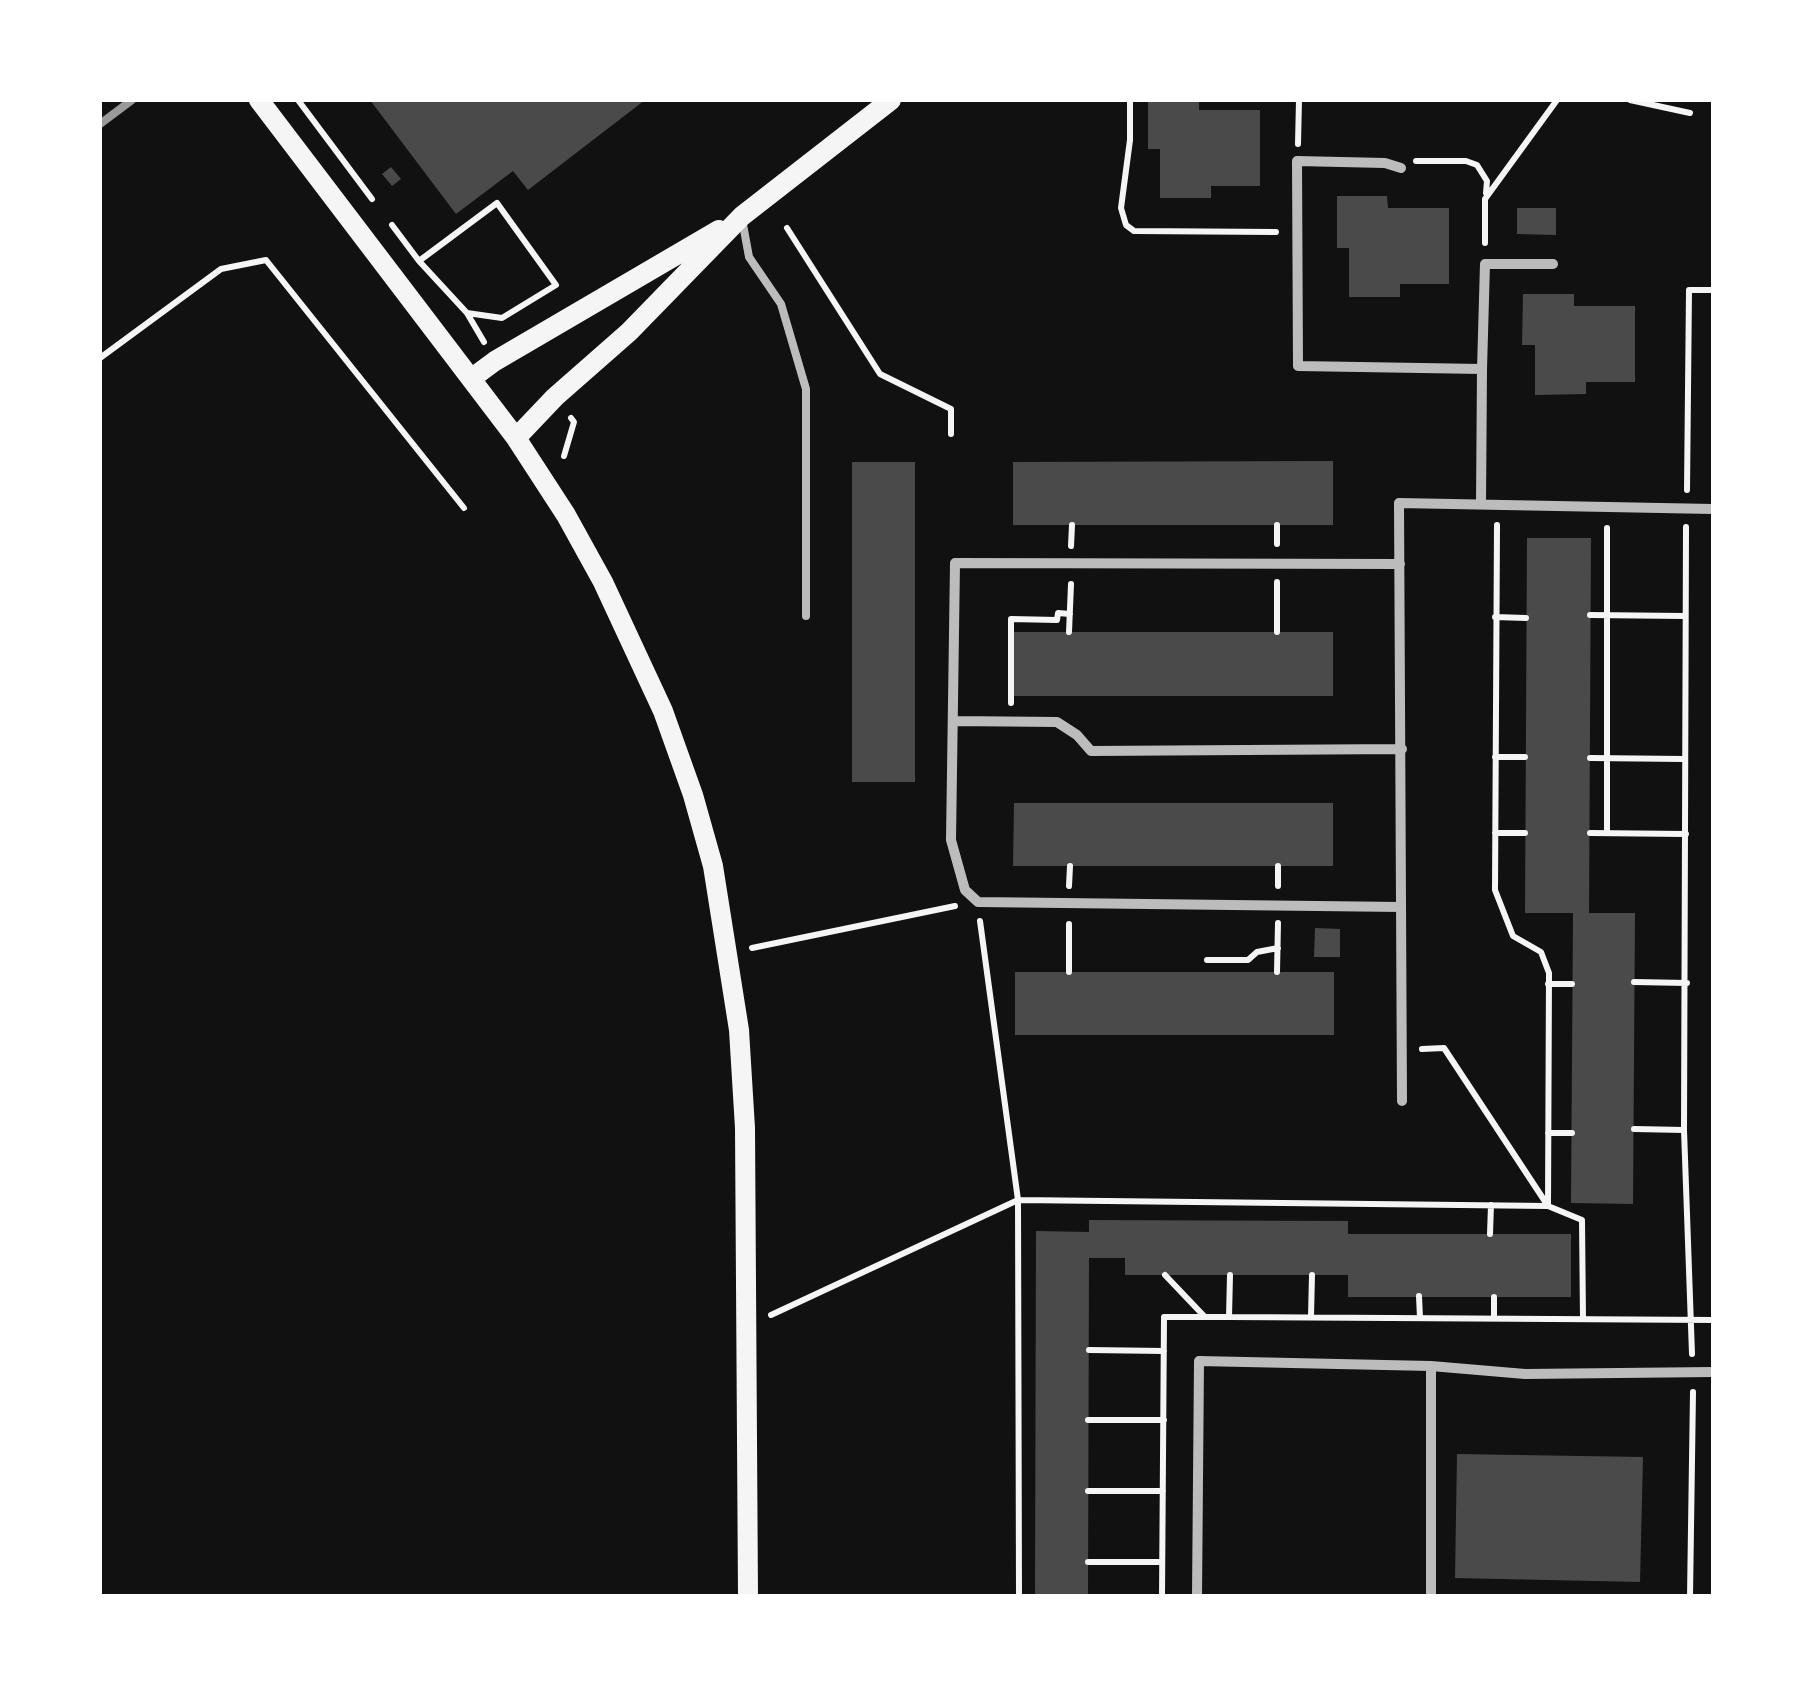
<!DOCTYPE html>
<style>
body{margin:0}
#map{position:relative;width:1813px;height:1696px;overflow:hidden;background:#111;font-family:"Source Sans 3",sans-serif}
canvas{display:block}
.frame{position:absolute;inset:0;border:102px solid #fff;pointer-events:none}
</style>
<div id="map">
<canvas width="1813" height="1696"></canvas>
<div class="frame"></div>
</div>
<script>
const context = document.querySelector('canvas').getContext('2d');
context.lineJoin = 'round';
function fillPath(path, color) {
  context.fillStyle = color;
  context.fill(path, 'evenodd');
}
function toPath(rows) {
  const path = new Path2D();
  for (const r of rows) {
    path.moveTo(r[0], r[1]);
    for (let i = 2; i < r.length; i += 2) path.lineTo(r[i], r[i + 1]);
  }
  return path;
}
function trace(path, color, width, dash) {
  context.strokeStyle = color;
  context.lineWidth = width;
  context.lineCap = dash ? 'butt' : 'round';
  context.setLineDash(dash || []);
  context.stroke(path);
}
fillPath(toPath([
 [370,100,645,100,528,190,513,171,456,214],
 [1148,100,1199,100,1199,110,1260,110,1260,186,1211,186,1211,198,1160,198,1160,149,1148,149],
 [391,167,401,179,392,186,382,174],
 [1337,196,1387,196,1388,208,1449,208,1449,284,1400,284,1400,297,1349,297,1349,248,1337,248],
 [1517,208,1556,208,1556,235,1517,234],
 [1523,294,1574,294,1574,306,1635,306,1635,382,1586,382,1586,394,1535,395,1535,345,1522,345],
 [1333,461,1333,525,1013,525,1013,462],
 [852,462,915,462,915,782,852,782],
 [1527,538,1591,538,1589,913,1635,913,1633,1204,1571,1203,1573,913,1525,913],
 [1013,632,1333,632,1333,696,1013,696],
 [1014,803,1333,803,1333,866,1013,866],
 [1315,928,1340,929,1340,957,1314,957],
 [1015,972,1334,972,1334,1035,1015,1035],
 [1089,1220,1348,1221,1348,1234,1571,1234,1571,1297,1348,1297,1348,1275,1125,1275,1125,1258,1089,1258,1088,1596,1035,1596,1036,1231,1089,1232],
 [1457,1454,1643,1457,1640,1582,1455,1578]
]), '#4a4a4a');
trace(toPath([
 [298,100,372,199],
 [1130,100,1130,140,1121,208,1126,225,1134,231,1276,232],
 [1630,100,1690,113],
 [1298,144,1299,100],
 [1416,161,1466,161,1477,165,1487,181,1486,193],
 [392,225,419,261,467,313,502,318,556,285,497,203,419,261],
 [787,228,880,374,951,409,951,434],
 [1485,243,1485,199,1557,100],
 [467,313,484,342],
 [100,358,221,269,266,260,464,508],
 [564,456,574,422,571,418],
 [1687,490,1689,290,1713,290],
 [1497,525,1495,890,1513,936,1541,952,1549,973,1548,1206,1582,1220,1583,1319],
 [1686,527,1684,1130,1692,1354],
 [1277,544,1277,525],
 [1071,546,1072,525],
 [1277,582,1277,632],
 [1590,615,1684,616],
 [1495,617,1526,618],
 [1069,632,1071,584],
 [1011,703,1011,619,1057,620,1058,613,1070,614],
 [1495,757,1525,757],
 [1590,758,1684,759],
 [1495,833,1525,833],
 [1590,833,1686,834],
 [1607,833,1607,528],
 [1278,866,1278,886],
 [1069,886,1070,866],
 [980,921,1018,1200,1019,1596],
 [1069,924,1069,972],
 [752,948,955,906],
 [1207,960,1248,960,1257,952,1278,948],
 [1277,972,1278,923],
 [1634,982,1687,983],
 [1548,984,1572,984],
 [1634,1129,1684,1130],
 [1548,1133,1572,1133],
 [1490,1234,1491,1205],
 [1165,1275,1204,1316],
 [1230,1275,1229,1317,1713,1320],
 [1419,1296,1420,1318],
 [1494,1297,1494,1318],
 [771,1315,1018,1200,1548,1206,1444,1048,1422,1049],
 [1311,1316,1312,1275],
 [1089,1350,1164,1351],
 [1088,1420,1164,1420],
 [1088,1491,1163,1491],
 [1088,1562,1162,1562],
 [1162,1596,1164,1317,1229,1317],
 [1690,1596,1693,1392]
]), '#f5f5f5', 6);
trace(toPath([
 [742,219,749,257,781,304,806,389,806,616]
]), '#bcbcbc', 8);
trace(toPath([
 [1401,168,1385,163,1297,161,1298,366,1482,369,1481,504],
 [1482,369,1485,264,1553,264],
 [1400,564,955,563,951,840,965,890,978,902,1401,907],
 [954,721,1057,722,1077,735,1091,751,1402,749],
 [1402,1101,1399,503,1713,509],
 [1197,1596,1199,1361,1431,1366,1525,1374,1713,1372],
 [1431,1596,1431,1366]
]), '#bcbcbc', 10);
trace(toPath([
 [259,100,516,438,566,515,603,582,663,711,693,795,713,866,739,1030,745,1128,748,1596],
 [472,378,495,361,719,230],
 [516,438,555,397,629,332,742,216,891,100]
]), '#f5f5f5', 20);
trace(toPath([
 [100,124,132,100]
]), '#9a9a9a', 8);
</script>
